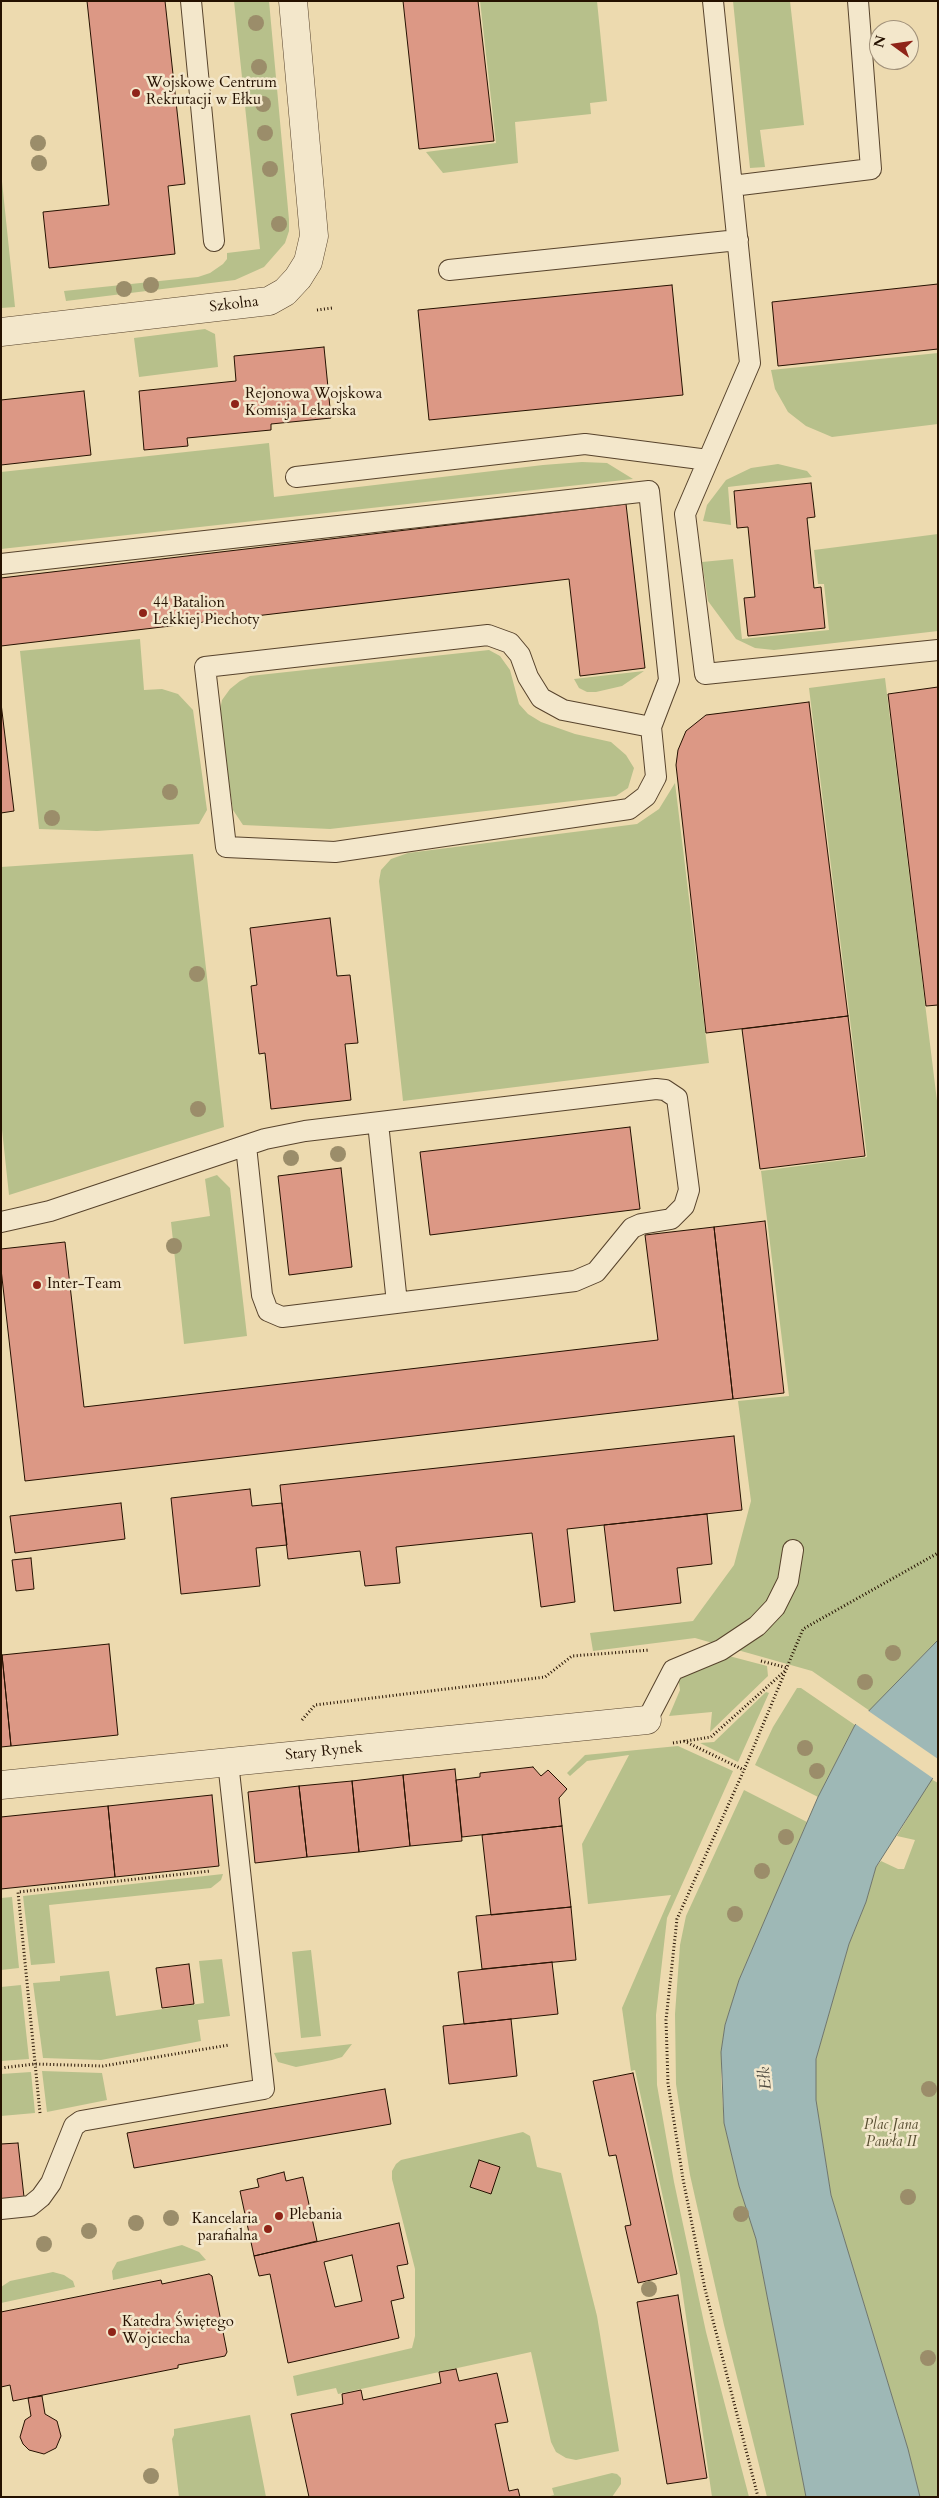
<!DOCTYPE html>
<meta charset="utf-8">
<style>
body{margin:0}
#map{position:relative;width:939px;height:2498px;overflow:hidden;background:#eddaaf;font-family:Cardo,serif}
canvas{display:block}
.frame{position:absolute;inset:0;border:2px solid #251100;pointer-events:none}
.north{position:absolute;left:869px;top:20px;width:50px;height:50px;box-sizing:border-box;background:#f3e7cb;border:1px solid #a1917a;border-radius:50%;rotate:284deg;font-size:14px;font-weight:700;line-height:20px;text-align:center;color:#251100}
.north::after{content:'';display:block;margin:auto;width:18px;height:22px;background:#8f2418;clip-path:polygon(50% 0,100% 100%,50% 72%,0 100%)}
</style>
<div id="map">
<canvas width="939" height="2498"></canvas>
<div class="frame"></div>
<div class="north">N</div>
</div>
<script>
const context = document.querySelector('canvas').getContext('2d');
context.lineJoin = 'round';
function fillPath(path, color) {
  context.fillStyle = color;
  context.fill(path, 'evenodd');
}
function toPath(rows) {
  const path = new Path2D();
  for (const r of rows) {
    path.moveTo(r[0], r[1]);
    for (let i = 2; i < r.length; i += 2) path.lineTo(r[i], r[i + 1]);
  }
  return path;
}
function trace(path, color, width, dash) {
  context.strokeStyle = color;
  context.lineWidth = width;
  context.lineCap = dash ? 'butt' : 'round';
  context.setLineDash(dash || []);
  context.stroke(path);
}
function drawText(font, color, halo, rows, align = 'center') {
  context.font = font + ' Cardo,serif';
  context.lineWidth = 5;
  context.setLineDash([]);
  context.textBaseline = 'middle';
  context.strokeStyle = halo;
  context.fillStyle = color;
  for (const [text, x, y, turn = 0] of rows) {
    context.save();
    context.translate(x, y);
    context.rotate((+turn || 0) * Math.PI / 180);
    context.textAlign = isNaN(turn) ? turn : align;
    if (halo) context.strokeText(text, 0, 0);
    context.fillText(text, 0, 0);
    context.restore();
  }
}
fillPath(toPath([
 [234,1,269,1,289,220,289,231,285,243,264,267,235,280,66,301,64,291,198,277,210,273,223,264,227,259,227,253,260,249],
 [480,1,597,1,607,101,590,103,591,114,515,122,518,163,443,173,426,152,496,143],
 [733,1,790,1,804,125,760,130,765,167,750,168],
 [1,172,15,307,1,308],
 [205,329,215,334,218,367,139,377,134,338],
 [938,353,938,424,832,437,806,426,788,412,775,389,771,370],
 [269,443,274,497,543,465,582,462,607,463,633,479,1,549,1,472],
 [778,464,807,471,812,477,728,487,731,525,703,521,707,505,726,480,751,468],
 [938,534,938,631,774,650,755,648,736,639,708,601,702,562,733,559,742,639,829,630,824,584,818,584,814,550],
 [140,639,144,690,162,689,178,694,193,710,207,810,199,824,97,831,39,829,20,651],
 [489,650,500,656,510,670,519,704,528,714,541,722,575,734,611,742,626,755,634,768,628,788,616,796,330,829,243,825,233,810,219,715,222,700,230,689,240,681,250,676],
 [644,671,622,686,596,692,587,692,579,688,574,679],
 [885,678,938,1109,938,1640,870,1711,812,1671,695,1638,593,1651,590,1633,693,1621,734,1565,751,1501,738,1401,789,1396,761,1171,867,1157,809,688],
 [675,783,709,1063,403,1101,379,881,381,870,391,859,408,853,637,824,659,809],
 [193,854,224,1127,9,1195,1,1120,1,867],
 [217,1175,230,1188,247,1336,184,1344,171,1222,210,1216,205,1179],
 [729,1656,767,1666,768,1676,710,1732,712,1712,669,1716,680,1690,678,1677],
 [797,1688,801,1688,855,1725,818,1797,755,1765,773,1727],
 [766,1692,769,1693,738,1762,700,1743,714,1742],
 [678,1746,733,1771,667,1918,656,2015,657,2085,674,2182,706,2332,749,2497,712,2497,680,2275,635,2070,631,2071,622,2008,671,1895,588,1904,582,1844,629,1755,587,1761,570,1776,567,1773,585,1755],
 [931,1779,938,1783,938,2497,920,2497,908,2449,831,2195,816,2100,816,2059,849,1944,866,1902,876,1867,881,1861,898,1869,904,1869,915,1840,897,1836],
 [744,1790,807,1822,739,1980,725,2025,721,2052,721,2079,724,2123,739,2186,756,2239,806,2497,767,2497,724,2325,690,2175,676,2084,675,2014,680,1945,686,1916],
 [223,1874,221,1880,211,1888,49,1905,55,1963,31,1965,23,1896],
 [12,1897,19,1968,1,1970,1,1898],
 [311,1950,321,2036,301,2038,292,1952],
 [222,1959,230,2016,198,2020,201,2041,101,2060,43,2058,33,1983,60,1981,60,1976,109,1971,116,2016,204,2003,199,1961],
 [21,1985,29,2059,1,2061,1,1987],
 [352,2044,342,2057,332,2060,296,2067,278,2062,274,2053],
 [42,2071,102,2073,107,2100,47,2112],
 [31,2072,35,2113,1,2116,1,2074],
 [523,2132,530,2136,537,2167,561,2173,597,2316,619,2451,576,2460,566,2458,556,2452,551,2442,531,2352,338,2394,336,2388,297,2396,293,2376,412,2348,415,2336,415,2269,392,2179,392,2171,396,2164,401,2160],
 [182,2245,199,2252,206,2260,113,2280,112,2271,117,2262],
 [53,2272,64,2275,73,2281,75,2287,1,2303,1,2287,10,2281],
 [250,2415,266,2497,179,2497,172,2439,174,2435,174,2429],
 [612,2473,617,2474,621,2478,621,2484,612,2497,546,2497,554,2495,552,2488]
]), '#b7c08b');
const water = toPath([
 [938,1640,938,1770,876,1867,866,1902,849,1944,816,2059,816,2100,831,2195,908,2449,920,2497,806,2497,756,2239,739,2186,724,2123,721,2052,725,2025,739,1980,775,1896,818,1797,855,1725,938,1640]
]);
fillPath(water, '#9eb8b6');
trace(water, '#6e756d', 1);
fillPath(toPath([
 [867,1710,938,1759,938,1774,934,1779,854,1723]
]), '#eddaaf');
const building = toPath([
 [87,1,165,1,185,184,168,186,175,254,49,268,43,212,109,205,87,1],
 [403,1,478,1,494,141,419,149,403,1],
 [938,284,938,349,778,366,772,302,938,284],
 [672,285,683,395,429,420,418,310,672,285],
 [324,347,331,418,271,424,271,430,187,438,188,446,144,450,139,391,236,381,234,356,324,347],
 [84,391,91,455,1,465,1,400,84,391],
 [811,483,815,517,807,518,814,588,821,587,825,628,748,636,744,598,755,597,748,527,737,528,734,491,811,483],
 [626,504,645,668,580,676,569,579,1,646,1,578,626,504],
 [938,687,938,1005,926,1006,888,694,938,687],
 [809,702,848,1016,706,1033,676,765,678,750,686,731,706,715,809,702],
 [1,703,14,811,1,813,1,703],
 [330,918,337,976,350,975,358,1043,345,1044,351,1100,271,1109,265,1053,259,1054,251,986,257,985,250,928,330,918],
 [848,1016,865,1156,760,1169,742,1029,848,1016],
 [630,1127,640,1209,430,1235,420,1152,630,1127],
 [341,1168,352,1267,289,1275,278,1176,341,1168],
 [765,1221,784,1393,733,1399,714,1227,765,1221],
 [714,1227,733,1399,25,1481,1,1269,1,1249,65,1242,84,1407,658,1340,645,1235,714,1227],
 [734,1436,742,1510,567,1529,575,1602,541,1607,532,1533,396,1547,400,1583,365,1586,360,1551,288,1559,280,1485,734,1436],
 [250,1489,252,1506,282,1503,287,1545,256,1548,260,1586,181,1594,171,1498,250,1489],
 [121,1503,125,1539,15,1553,10,1516,121,1503],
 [707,1514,712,1564,677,1568,681,1603,614,1611,604,1525,707,1514],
 [31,1558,34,1589,16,1591,12,1560,31,1558],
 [109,1644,118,1735,11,1746,2,1655,109,1644],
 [2,1655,11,1746,1,1747,1,1655,2,1655],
 [533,1767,541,1776,548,1770,567,1789,559,1798,562,1826,462,1837,456,1780,480,1777,480,1773,533,1767],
 [455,1769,462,1841,410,1846,403,1775,455,1769],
 [403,1775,410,1846,359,1852,352,1781,403,1775],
 [352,1781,359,1852,307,1857,299,1786,352,1781],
 [299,1786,307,1857,255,1863,248,1792,299,1786],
 [212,1795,219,1866,115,1877,108,1806,212,1795],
 [108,1806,115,1877,1,1889,1,1817,108,1806],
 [562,1826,571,1907,491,1915,482,1835,562,1826],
 [571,1907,576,1960,482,1969,476,1916,571,1907],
 [552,1962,558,2014,464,2024,458,1972,552,1962],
 [189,1964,194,2004,162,2008,156,1968,189,1964],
 [511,2019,517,2076,449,2084,443,2026,511,2019],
 [633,2073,677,2274,638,2283,625,2226,631,2225,616,2155,609,2156,593,2081,633,2073],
 [385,2089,391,2124,134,2168,127,2133,385,2089],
 [18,2143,24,2197,1,2199,1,2144,18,2143],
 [479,2160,500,2167,491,2194,470,2187,479,2160],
 [284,2172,286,2181,303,2177,317,2241,254,2256,240,2191,259,2187,257,2179,284,2172],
 [399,2223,408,2264,397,2266,404,2298,391,2301,399,2338,288,2363,270,2274,259,2276,254,2256,399,2223],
 [352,2255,362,2301,335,2307,324,2262,352,2255],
 [209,2274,212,2276,227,2352,225,2356,178,2365,178,2368,13,2401,10,2385,1,2387,1,2312,161,2280,162,2284,209,2274],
 [678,2295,707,2478,667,2484,637,2302,678,2295],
 [456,2369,459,2381,497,2373,508,2422,495,2424,509,2491,518,2489,520,2497,309,2497,291,2414,343,2404,342,2394,361,2390,363,2400,441,2383,439,2372,456,2369],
 [42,2396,45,2414,57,2421,61,2436,56,2448,44,2454,29,2450,23,2444,20,2437,25,2420,31,2416,28,2398,42,2396]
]);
fillPath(building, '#dc9885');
trace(building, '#251100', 1);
const lane = toPath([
 [191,1,214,241],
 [713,1,750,363,685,514,705,674,938,650],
 [732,186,871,169,858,1],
 [449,270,738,240],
 [296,477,585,444,708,460],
 [1,564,649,491,669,680,651,727,656,777,646,796,629,809,335,852,226,847,205,667,488,635,510,643,520,655,528,677,541,698,563,710,651,727],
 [378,1123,397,1303],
 [1,1222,50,1211,265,1139,305,1131,656,1089,665,1090,677,1098,689,1190,684,1206,671,1219,641,1224,632,1228,596,1272,575,1281,282,1317,268,1311,262,1295,246,1146],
 [647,1720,673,1670,721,1650,757,1626,775,1607,788,1581,793,1550],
 [1,2209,30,2206,41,2197,51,2183,74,2126,81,2121,264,2089,228,1762]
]);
const street = toPath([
 [1,332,269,301,285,292,298,278,308,262,314,236,293,1],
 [1,1785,647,1720]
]);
trace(lane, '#57432c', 22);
trace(street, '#57432c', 29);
trace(toPath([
 [317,310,332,308],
 [761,1661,788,1668],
 [302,1720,315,1705,545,1677,572,1656,650,1650],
 [684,1741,744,1770],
 [673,1743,711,1737,786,1670],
 [1,2068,35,2064,103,2066,229,2045],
 [40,2113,18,1892,210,1871],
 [758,2497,705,2289,683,2179,668,2083,666,2020,677,1919,744,1770,803,1629,938,1553]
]), '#251100', 3, [1, 2.5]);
trace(lane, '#f3e7cb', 20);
trace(street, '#f3e7cb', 28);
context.fillStyle = '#9b8d6a';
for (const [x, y] of [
 [256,23],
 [259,67],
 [263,104],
 [265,133],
 [38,143],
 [39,163],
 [270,169],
 [279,224],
 [151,285],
 [124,289],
 [170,792],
 [52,818],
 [197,974],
 [198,1109],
 [338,1154],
 [291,1158],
 [174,1246],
 [893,1653],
 [865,1682],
 [805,1748],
 [817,1771],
 [786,1837],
 [762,1871],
 [735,1914],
 [929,2089],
 [908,2197],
 [741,2214],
 [171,2218],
 [136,2223],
 [89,2231],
 [44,2244],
 [649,2289],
 [928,2358],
 [151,2476]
]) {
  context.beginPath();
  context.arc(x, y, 8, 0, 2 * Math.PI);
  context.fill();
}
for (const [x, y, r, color] of [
 [136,93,5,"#8f2418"],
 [235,404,5,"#8f2418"],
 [143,613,5,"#8f2418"],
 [37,1285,5,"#8f2418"],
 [279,2216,5,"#8f2418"],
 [268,2229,5,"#8f2418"],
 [112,2332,5,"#8f2418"]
]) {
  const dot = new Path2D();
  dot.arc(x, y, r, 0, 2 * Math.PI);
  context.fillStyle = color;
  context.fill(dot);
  trace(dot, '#f3e7cb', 2);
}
drawText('15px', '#251100', '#f3e7cb', [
 ["Wojskowe Centrum",146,84],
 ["Rekrutacji w Ełku",146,101],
 ["Rejonowa Wojskowa",245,395],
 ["Komisja Lekarska",245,412],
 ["44 Batalion",153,604],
 ["Lekkiej Piechoty",153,621],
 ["Inter-Team",47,1285],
 ["Plebania",289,2216],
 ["Kancelaria",258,2220,"right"],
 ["parafialna",258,2237,"right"],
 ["Katedra Świętego",122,2323],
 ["Wojciecha",122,2340]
], 'left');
drawText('15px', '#251100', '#f3e7cb', [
 ["Szkolna",234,305,-7],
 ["Stary Rynek",324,1752,-6]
]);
drawText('italic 15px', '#584e31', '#f3e7cb', [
 ["Plac Jana",891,2126],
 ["Pawła II",891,2143]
]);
drawText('italic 16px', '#4f4b40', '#f3e7cb', [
 ["Ełk",766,2078,-95]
]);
</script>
